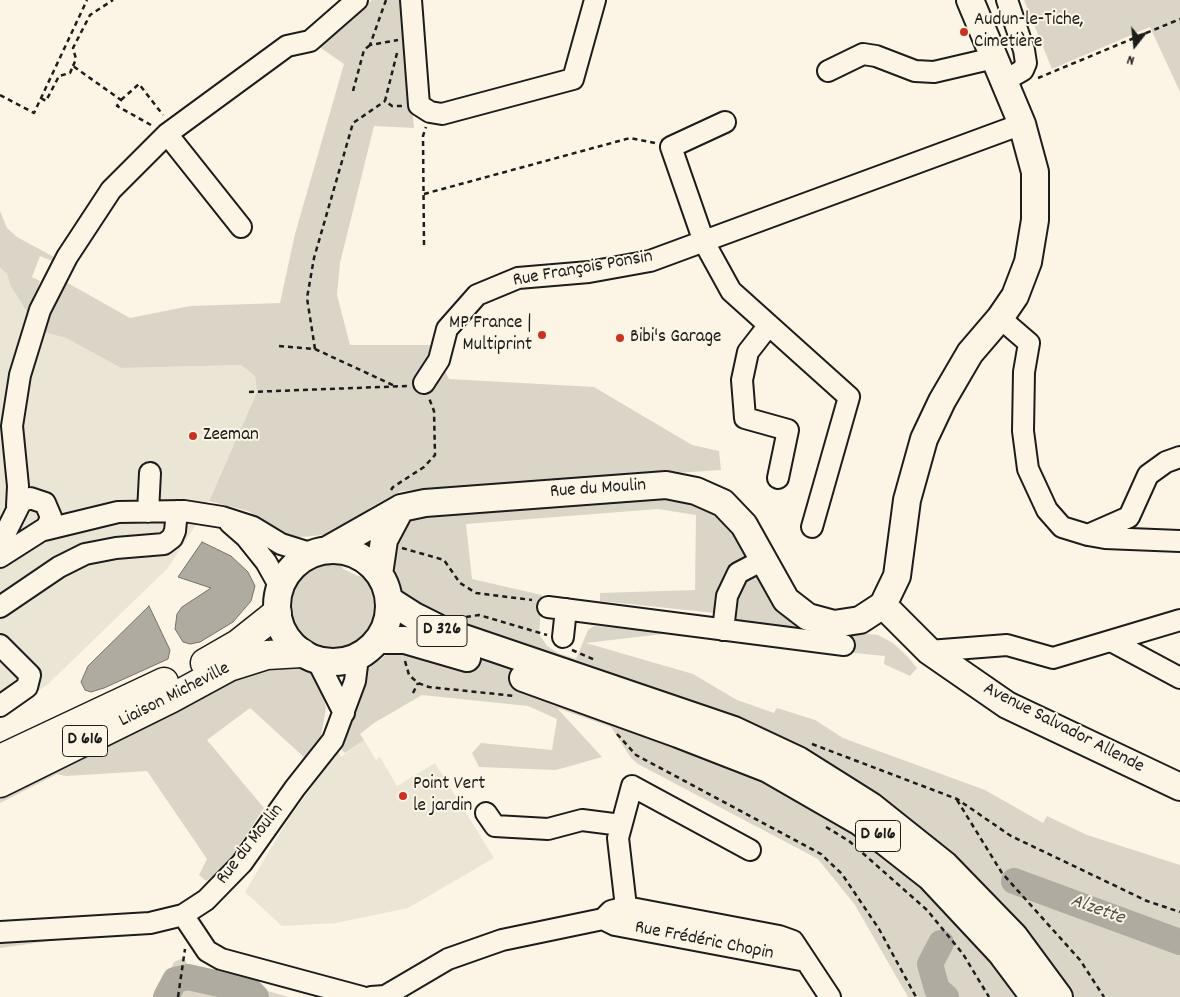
<!DOCTYPE html>
<meta charset="utf-8">
<style>
body{margin:0}
#map{position:relative;width:1180px;height:997px;overflow:hidden;background:#fcf5e5;font-family:Dekko,sans-serif}
canvas{display:block}
.north{position:absolute;left:1110px;top:20px;width:50px;height:50px;-webkit-text-stroke:4px #fcf5e5;paint-order:stroke;rotate:196deg;font-size:14px;font-weight:700;line-height:20px;text-align:center;color:#1c1c1c}
.north::after{content:'';display:block;margin:auto;width:18px;height:22px;background:#1c1c1c;clip-path:polygon(50% 0,100% 100%,50% 72%,0 100%)}
</style>
<div id="map">
<canvas width="1180" height="997"></canvas>
<div class="north">N</div>
</div>
<script>
const context = document.querySelector('canvas').getContext('2d');
context.lineJoin = 'round';
function fillPath(path, color) {
  context.fillStyle = color;
  context.fill(path, 'evenodd');
}
function toPath(rows) {
  const path = new Path2D();
  for (const r of rows) {
    if (r.length === 3) {
      path.moveTo(r[0] + r[2], r[1]);
      path.arc(r[0], r[1], r[2], 0, 2 * Math.PI);
      continue;
    }
    path.moveTo(r[0], r[1]);
    for (let i = 2; i < r.length; i += 2) path.lineTo(r[i], r[i + 1]);
  }
  return path;
}
function trace(path, color, width, dash) {
  context.strokeStyle = color;
  context.lineWidth = width;
  context.lineCap = dash ? 'butt' : 'round';
  context.setLineDash(dash || []);
  context.stroke(path);
}
function drawText(font, color, halo, rows, align = 'center') {
  context.font = font + ' Dekko,sans-serif';
  context.lineWidth = 4;
  context.setLineDash([]);
  context.textBaseline = 'middle';
  context.strokeStyle = halo;
  context.fillStyle = color;
  for (const [text, x, y, turn = 0] of rows) {
    context.save();
    context.translate(x, y);
    context.rotate((+turn || 0) * Math.PI / 180);
    context.textAlign = isNaN(turn) ? turn : align;
    if (halo) context.strokeText(text, 0, 0);
    context.fillText(text, 0, 0);
    context.restore();
  }
}
fillPath(toPath([
 [0,268,7,274,10,285,39,331,66,338,121,368,241,365,255,376,257,392,203,514,168,568,47,685,0,715],
 [364,740,376,760,380,757,397,786,435,763,494,858,408,908,336,923,282,926,245,892,286,823,338,750,341,757]
]), '#ebe5d6');
fillPath(toPath([
 [372,0,403,0,414,128,374,126,340,263,337,295,350,345,432,345,449,379,594,387,692,445,719,451,721,470,401,491,371,507,343,533,291,538,248,511,209,501,257,392,255,376,241,365,121,368,66,338,39,331,10,285,7,274,0,268,0,211,7,228,17,237,54,257,52,261,40,256,32,277,40,281,30,307,48,314,66,282,130,318,190,306,280,303,295,234,344,64,318,46],
 [1024,0,1180,0,1180,92,1150,27,1052,69],
 [665,498,694,502,718,514,736,532,776,611,801,629,830,637,859,633,878,635,893,643,907,656,917,668,910,676,884,664,885,656,844,652,747,627,725,614,600,601,600,593,695,590,696,515,658,509,466,524,472,579,542,595,539,634,547,646,558,653,576,659,588,630,594,626,671,633,586,643,693,674,737,700,774,713,777,708,815,720,843,738,985,790,1043,823,1047,816,1087,835,1180,865,1180,997,908,997,855,905,818,859,638,764,631,758,611,727,557,708,602,757,556,770,479,767,472,753,481,743,552,750,557,719,528,706,422,695,374,723,360,734,364,740,345,753,338,747,352,722,368,669,390,652,439,659,404,596,390,563,398,530,411,519,427,512],
 [340,561,343,569,358,576,366,575,376,590,378,608,374,625,363,639,348,648,330,650,312,645,298,634,290,618,288,600,294,583,306,570,322,562],
 [289,664,308,671,320,685,326,708,321,736,305,758,250,708,207,740,264,808,225,867,206,881,199,875,207,859,147,771,66,776,57,774,0,803,0,795,232,675],
 [144,931,143,934,78,937,0,948,0,939],
 [183,958,192,970,289,997,310,997,158,997,174,962]
]), '#dbd5c8');
const water = toPath([
 [202,542,231,556,248,572,255,586,251,601,233,622,200,642,190,644,183,642,175,629,177,614,182,607,211,588,178,577,202,542],
 [149,606,170,650,168,659,104,688,91,692,85,690,81,682,88,666,149,606]
]);
fillPath(water, '#b0aba1');
trace(water, '#75726c', 1);
trace(toPath([
 [1014,881,1180,942],
 [941,943,930,964,937,989,946,997],
 [166,997,175,980,188,977,250,991,256,997]
]), '#b0aba1', 26);
const minor = toPath([
 [411,0,419,105,430,112,442,114,573,79,595,0],
 [828,71,863,54,876,56,915,71,934,72,994,58],
 [1004,81,1023,70,1026,63,1024,50,1007,0],
 [725,122,671,147,704,242,731,291,849,397,812,527],
 [167,134,241,227],
 [1000,318,1029,343,1024,372,1023,431,1028,469,1047,510,1062,527,1088,535,1105,538,1180,541],
 [769,325,748,352,742,380,745,418,788,430,778,478],
 [424,383,439,360,447,329,477,295,518,278,589,272,650,261,1022,124],
 [17,506,18,486,12,426,20,375,40,310,67,257,111,190,167,134,287,46,310,41,357,0],
 [148,512,150,473],
 [230,523,246,537,266,562,280,587],
 [44,530,118,512,184,511,222,517,253,527,281,544,313,554],
 [1088,535,1129,517,1148,475,1166,462,1180,457],
 [0,544,21,502,30,498,45,503,51,517,47,527,0,557],
 [0,607,59,567,85,554,116,548,164,544,172,538,175,531,177,511],
 [548,607,844,645],
 [723,630,727,596,738,573,763,560],
 [563,637,566,609],
 [1111,641,1180,678],
 [0,645,30,675,27,687,0,706],
 [929,651,1007,645,1053,658,1180,620],
 [317,660,344,713],
 [486,813,495,826,548,829,582,820,621,825],
 [626,907,618,838,632,786,750,850],
 [183,915,207,951,221,959,362,997],
 [603,919,615,925,806,961],
 [0,932,150,923,183,915,206,900,242,863,295,788,333,740,355,681,358,657],
 [371,997,385,996,448,959,502,940,603,919,611,911,626,907,779,936,793,941,830,997]
]);
const major = toPath([
 [333,606,56],
 [327,550,401,508,425,503,666,485,696,491,723,503,744,525,786,600,808,617,834,624,860,620,883,605],
 [379,574,384,540,401,508],
 [389,600,414,616,446,632,734,730,798,760,871,806,945,865,1014,936,1059,997],
 [883,605,897,576,907,500,924,439,942,401,970,353,1000,318,1015,296,1028,262,1035,220,1035,172,1022,124,970,0],
 [883,605,929,651,1007,705,1180,787],
 [378,640,405,640,467,658],
 [523,678,678,734,768,769,860,822,930,877,1001,953,1034,997]
]);
const highway = toPath([
 [205,663,238,644,277,613],
 [0,759,164,682],
 [0,783,170,699,229,667,267,655,302,653]
]);
trace(minor, '#1c1c1c', 24);
trace(major, '#1c1c1c', 30);
trace(highway, '#1c1c1c', 31);
trace(toPath([
 [386,0,370,45,398,40],
 [397,53,385,101,392,106,403,106],
 [73,66,76,59,73,48,90,15,113,0],
 [1038,78,1180,19],
 [353,91,364,50,370,45],
 [0,95,34,113,87,0],
 [41,98,46,101,59,76,70,73,73,66,121,100,117,106,151,125],
 [121,100,139,84,163,115],
 [424,194,630,138,655,143],
 [424,245,423,136,426,127],
 [279,346,315,349,397,387],
 [315,349,307,298,314,258,353,123,385,101],
 [249,392,407,386],
 [391,490,393,487,424,467,435,455,434,411,429,398],
 [402,548,444,560,460,583,476,593,532,600],
 [466,617,479,615,547,635],
 [572,650,595,660],
 [405,661,409,675,418,683,429,687,515,696],
 [413,693,418,683],
 [617,734,636,755,821,854,842,874,879,929,916,997],
 [812,744,957,799,1011,836,1147,901,1180,912],
 [957,800,1002,873,1080,960,1104,997],
 [826,827,849,841,927,910,963,954,989,997],
 [178,997,185,949]
]), '#1c1c1c', 2.5, [5, 4]);
trace(minor, '#fcf5e5', 20);
trace(major, '#fcf5e5', 26);
trace(highway, '#fcf5e5', 28);
for (const [x, y, r, color] of [
 [964,32,5,"#c8321e"],
 [542,335,5,"#c8321e"],
 [620,338,5,"#c8321e"],
 [193,436,5,"#c8321e"],
 [403,796,5,"#c8321e"]
]) {
  const dot = new Path2D();
  dot.arc(x, y, r, 0, 2 * Math.PI);
  context.fillStyle = color;
  context.fill(dot);
  trace(dot, '#fcf5e5', 2);
}
for (const [x, y, w] of [
 [442,631,50],
 [85,741,45],
 [878,836,45]
]) {
  const box = new Path2D();
  box.roundRect(x - w / 2, y - 15.5, w, 31, 4);
  context.fillStyle = '#fcf5e5';
  context.fill(box);
  trace(box, '#1c1c1c', 1);
}
drawText('bold 18px', '#1c1c1c', null, [
 ["D 326",442,631],
 ["D 616",85,741],
 ["D 616",878,836]
]);
drawText('19px', '#1c1c1c', '#fcf5e5', [
 ["Audun-le-Tiche,",974,21],
 ["Cimetière",974,43],
 ["MP France |",532,324,"right"],
 ["Multiprint",532,346,"right"],
 ["Bibi's Garage",630,338],
 ["Zeeman",203,436],
 ["Point Vert",413,785],
 ["le jardin",413,807]
], 'left');
drawText('19px', '#1c1c1c', '#fcf5e5', [
 ["Rue François Ponsin",583,270,-10],
 ["Rue du Moulin",598,490,-4],
 ["Liaison Micheville",175,696,-27],
 ["Avenue Salvador Allende",1063,729,27],
 ["Rue du Moulin",251,845,-52],
 ["Rue Frédéric Chopin",704,942,11]
]);
drawText('italic 20px', '#575551', '#fcf5e5', [
 ["Alzette",1097,911,20]
]);
</script>
